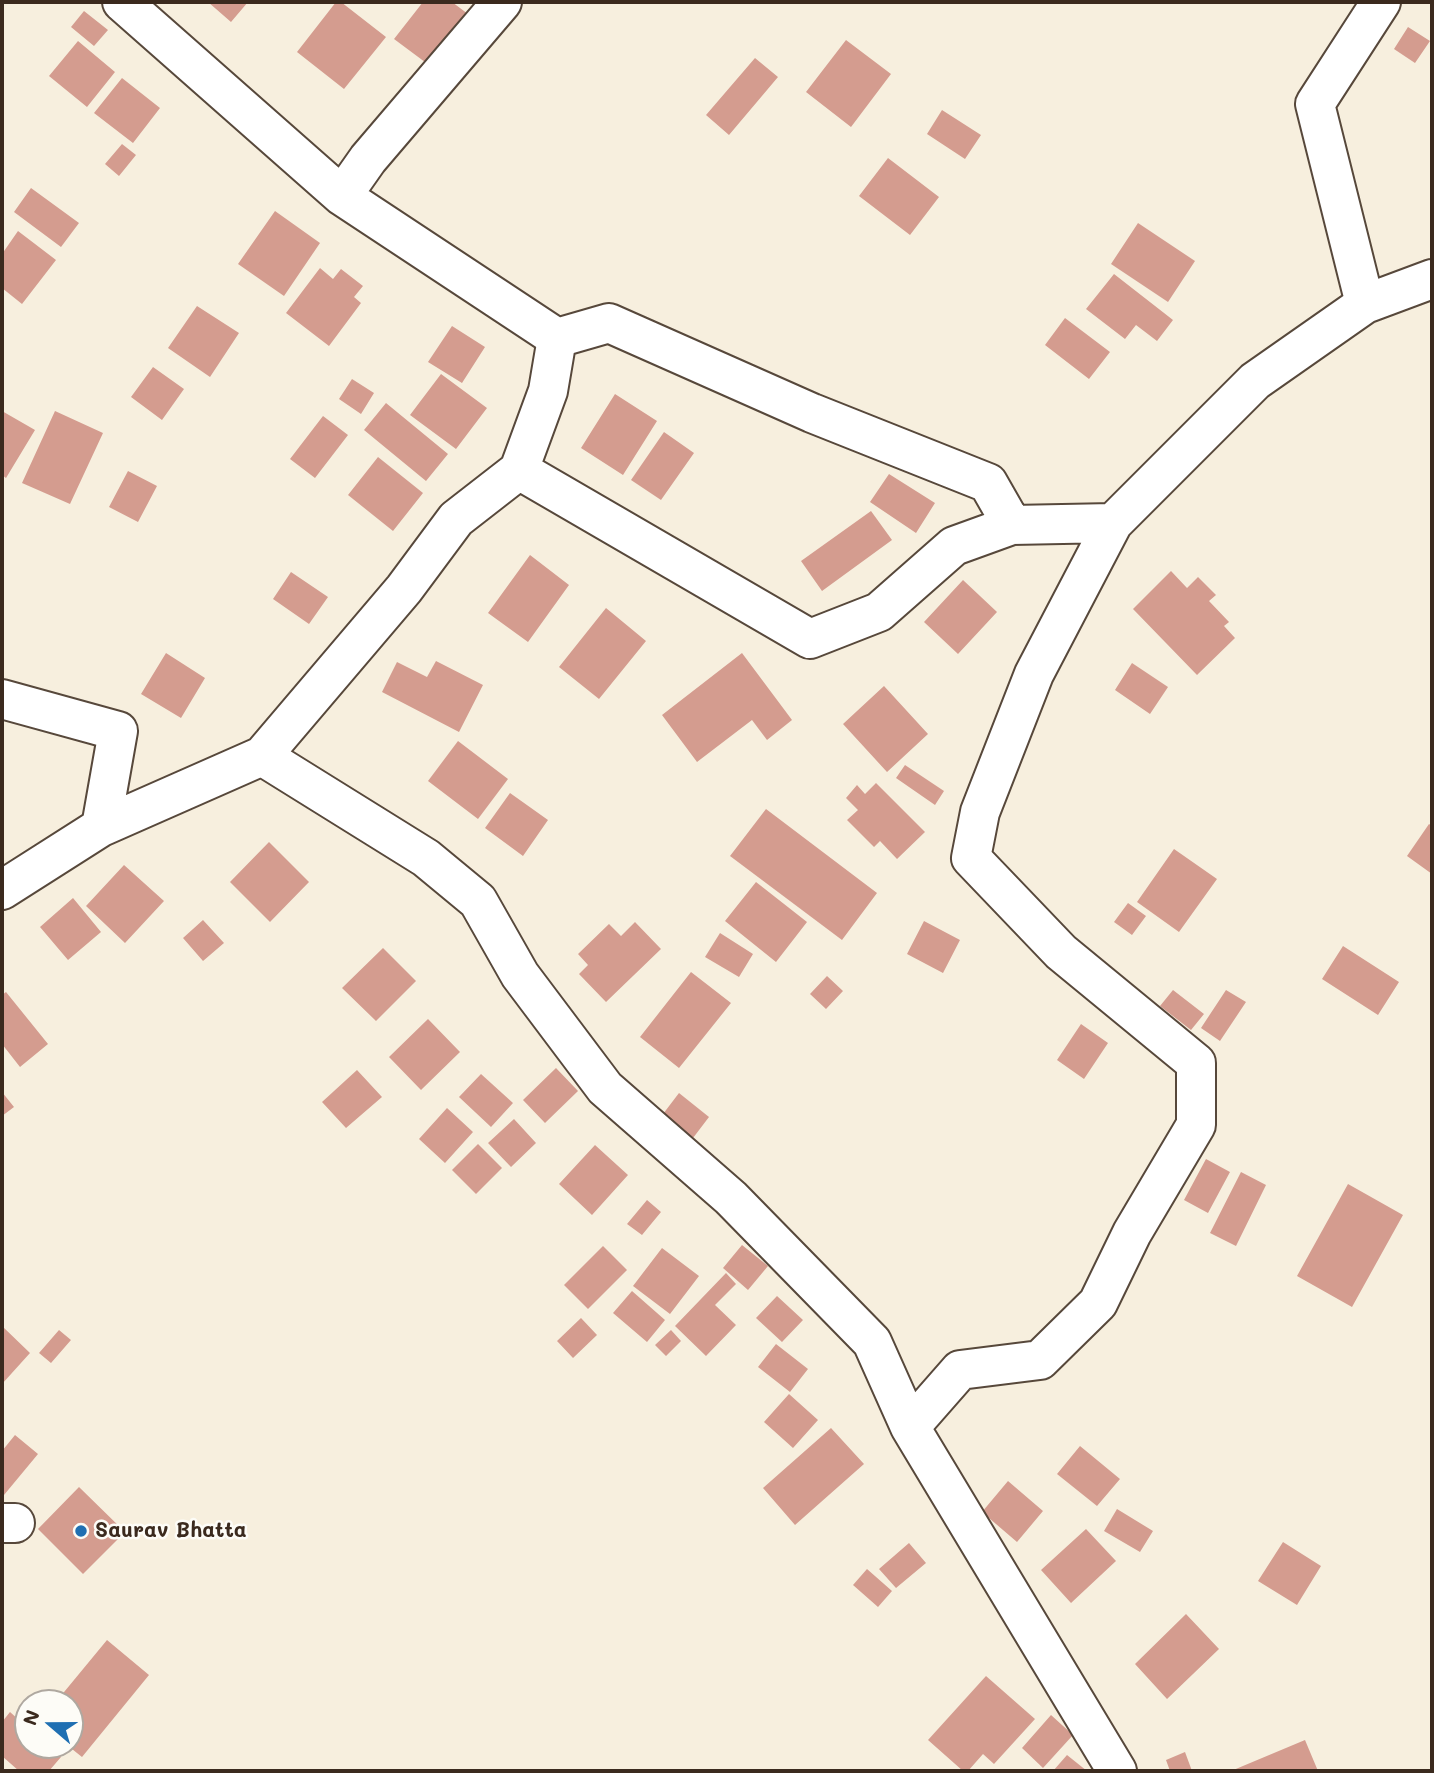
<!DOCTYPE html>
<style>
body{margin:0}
#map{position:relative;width:1434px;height:1773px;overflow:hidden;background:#f7efde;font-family:Mali,sans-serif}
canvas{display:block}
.frame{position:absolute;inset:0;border:4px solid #3b2a1e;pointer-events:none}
.north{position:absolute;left:14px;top:1689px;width:70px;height:70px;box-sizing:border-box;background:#fdfcf7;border:2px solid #afa8a0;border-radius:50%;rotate:290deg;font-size:19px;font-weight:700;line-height:28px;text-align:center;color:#3b2a1e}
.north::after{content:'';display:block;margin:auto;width:24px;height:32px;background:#1f6fb2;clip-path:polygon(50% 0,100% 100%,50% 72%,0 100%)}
</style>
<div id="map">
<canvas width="1434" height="1773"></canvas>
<div class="frame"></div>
<div class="north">N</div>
</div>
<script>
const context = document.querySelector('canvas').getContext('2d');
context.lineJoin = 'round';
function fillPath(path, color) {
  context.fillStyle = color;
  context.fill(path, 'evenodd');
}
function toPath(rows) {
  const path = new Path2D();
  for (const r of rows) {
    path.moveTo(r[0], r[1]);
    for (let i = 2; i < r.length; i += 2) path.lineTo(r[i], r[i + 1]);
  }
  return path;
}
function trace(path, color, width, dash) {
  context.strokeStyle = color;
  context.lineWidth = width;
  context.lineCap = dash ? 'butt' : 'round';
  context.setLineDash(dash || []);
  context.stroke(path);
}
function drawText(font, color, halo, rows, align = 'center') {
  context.font = font + ' Mali,sans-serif';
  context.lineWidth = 5;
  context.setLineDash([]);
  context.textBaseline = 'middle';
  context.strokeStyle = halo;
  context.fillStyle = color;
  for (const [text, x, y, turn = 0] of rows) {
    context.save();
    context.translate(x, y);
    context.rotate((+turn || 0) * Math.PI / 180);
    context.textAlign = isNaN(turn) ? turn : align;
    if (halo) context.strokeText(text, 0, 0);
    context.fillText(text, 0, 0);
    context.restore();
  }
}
fillPath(toPath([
 [208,2,248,2,231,22],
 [336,2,341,2,386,37,344,89,297,52],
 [423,2,452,2,476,20,437,71,394,39],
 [84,11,108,30,94,46,71,27],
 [1408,27,1430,41,1415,63,1394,49],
 [846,40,891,74,851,127,806,92],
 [78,41,115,72,87,107,49,76],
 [755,58,778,77,729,135,706,115],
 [122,78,160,108,133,143,94,113],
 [942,110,981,135,965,159,927,134],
 [122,144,136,155,119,176,105,164],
 [888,158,939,197,910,235,859,196],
 [31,188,79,223,61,247,14,212],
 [275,211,320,243,284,296,238,264],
 [1138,223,1195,261,1168,302,1111,264],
 [18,231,56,260,22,304,2,288,2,254],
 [320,268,333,279,341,269,363,286,354,297,361,303,329,346,286,313],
 [1114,274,1173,320,1157,341,1136,325,1125,339,1086,309],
 [197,306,239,333,210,377,168,348],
 [1065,318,1110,352,1089,379,1045,345],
 [452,326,485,347,462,383,428,362],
 [153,367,184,389,162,420,131,397],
 [441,374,487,408,456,449,410,415],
 [352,379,374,393,361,414,339,399],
 [615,394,657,421,623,475,581,448],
 [386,403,448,454,426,481,364,430],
 [2,411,35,430,6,478,2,475],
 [55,411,103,433,70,504,22,483],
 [323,416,348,435,315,478,290,459],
 [664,432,694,453,661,500,631,480],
 [378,457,423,493,393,531,348,495],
 [128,471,157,486,138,522,109,507],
 [889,474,935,503,916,533,870,502],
 [871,511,892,540,822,591,801,561],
 [530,555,569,585,528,642,488,613],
 [1171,571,1187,588,1198,577,1216,595,1209,601,1229,622,1224,626,1235,638,1197,675,1133,609],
 [291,572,328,597,309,624,273,599],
 [963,580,997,612,958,654,924,622],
 [606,608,646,641,599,699,559,667],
 [166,653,205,678,181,718,141,694],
 [742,653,792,720,767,740,752,720,697,762,662,715],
 [436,661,483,685,459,732,382,692,397,662,427,677],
 [1132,663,1168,687,1150,714,1115,690],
 [884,686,928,734,887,772,843,724],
 [458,741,508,779,478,819,428,781],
 [905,765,944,791,935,805,896,778],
 [876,783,925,832,897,859,880,841,874,847,847,820,858,810,846,798,857,785,865,794],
 [510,793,548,820,523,856,485,828],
 [766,809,877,893,842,940,730,856],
 [1429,824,1432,826,1432,874,1407,856],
 [269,842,309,882,270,922,230,882],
 [1174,849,1217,879,1179,932,1137,902],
 [124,865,164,901,125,943,86,906],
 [756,882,807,922,776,962,725,921],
 [73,898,101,932,68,960,40,927],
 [1128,903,1146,916,1132,935,1114,922],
 [203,920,224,943,203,961,183,938],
 [924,921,960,940,943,973,907,954],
 [635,922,661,949,606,1002,579,974,588,965,578,954,609,924,621,936],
 [720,933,753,954,739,977,705,957],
 [1343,946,1399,982,1378,1015,1322,979],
 [383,948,416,981,376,1021,342,988],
 [691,972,731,1003,679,1068,640,1037],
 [827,976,843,991,826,1009,810,994],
 [1173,990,1204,1014,1191,1030,1160,1006],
 [1226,990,1246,1002,1220,1041,1201,1028],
 [6,992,48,1044,20,1067,2,1044,2,995],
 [428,1019,460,1052,421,1090,389,1057],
 [1081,1024,1108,1043,1084,1079,1057,1060],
 [556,1068,578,1091,545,1123,523,1100],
 [357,1070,382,1097,346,1128,322,1102],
 [481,1074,513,1103,491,1127,459,1097],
 [2,1092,14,1107,2,1116],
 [679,1093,709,1117,693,1138,663,1114],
 [447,1108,473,1132,445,1163,419,1139],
 [514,1119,536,1143,511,1167,488,1143],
 [478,1144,502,1168,476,1194,452,1170],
 [595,1145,628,1175,592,1215,559,1184],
 [1206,1159,1230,1172,1208,1213,1184,1200],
 [1241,1172,1266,1185,1236,1246,1210,1233],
 [1348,1184,1403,1215,1352,1307,1297,1276],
 [647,1200,661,1212,642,1235,627,1224],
 [742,1245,768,1266,748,1290,723,1268],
 [603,1246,627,1270,588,1309,564,1285],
 [662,1248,699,1276,670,1314,633,1286],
 [726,1273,736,1284,715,1305,736,1325,706,1356,675,1326],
 [632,1291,665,1320,647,1342,613,1313],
 [777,1296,803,1320,782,1342,756,1318],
 [581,1318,597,1335,573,1358,557,1341],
 [2,1326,30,1353,2,1384],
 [59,1330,71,1340,51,1363,39,1353],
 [671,1330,681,1341,666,1356,655,1345],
 [776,1344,808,1369,790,1392,758,1367],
 [789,1394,818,1420,793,1448,764,1422],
 [831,1428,864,1464,795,1525,763,1488],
 [15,1435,38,1454,4,1495,2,1493,2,1451],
 [1080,1446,1120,1479,1097,1506,1057,1474],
 [1008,1481,1043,1511,1017,1542,982,1512],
 [79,1487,125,1532,83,1574,38,1529],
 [1117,1509,1153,1531,1140,1552,1104,1531],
 [1086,1529,1116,1561,1071,1603,1041,1570],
 [1283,1542,1321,1566,1297,1605,1258,1581],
 [909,1543,926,1563,896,1588,879,1569],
 [867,1569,892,1591,878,1607,853,1585],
 [1186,1614,1219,1649,1167,1699,1135,1664],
 [107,1640,149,1675,82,1757,67,1745,70,1745,70,1703,55,1703],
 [986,1676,1035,1719,994,1764,983,1754,968,1771,963,1771,928,1740],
 [10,1712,28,1728,28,1745,47,1745,61,1757,49,1771,19,1771,2,1756,2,1722],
 [1051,1715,1073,1735,1043,1768,1022,1748],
 [1305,1740,1318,1771,1231,1771],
 [1185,1752,1192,1771,1170,1771,1166,1760],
 [1067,1755,1087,1771,1053,1771]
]), '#d49c8f');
const minor = toPath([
 [122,2,342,196,557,338,548,391,519,470],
 [342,196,368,159,502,2],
 [1365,304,1315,104,1381,2],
 [557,338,609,323,812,413,988,483,1012,525],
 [1113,523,1034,674,980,812,971,858,1061,952,1196,1063,1196,1125,1132,1233,1098,1303,1040,1360,960,1370,910,1427,1117,1771],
 [2,699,118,731,101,827],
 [262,756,426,858,478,901,520,975,605,1088,731,1198,872,1342,910,1427],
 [2,890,101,827,262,756,404,589,456,519,519,470,810,639,879,612,954,546,1012,525,1113,523,1255,381,1365,304,1432,279],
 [2,1523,15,1523]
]);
trace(minor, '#57483b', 42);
trace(minor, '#fff', 38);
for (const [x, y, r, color] of [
 [81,1531,7,"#1f6fb2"]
]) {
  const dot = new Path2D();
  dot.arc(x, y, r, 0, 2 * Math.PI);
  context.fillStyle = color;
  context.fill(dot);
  trace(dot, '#fdfcf7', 2.5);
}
drawText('bold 21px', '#3b2a1e', '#fdfcf7', [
 ["Saurav Bhatta",95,1531]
], 'left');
</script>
